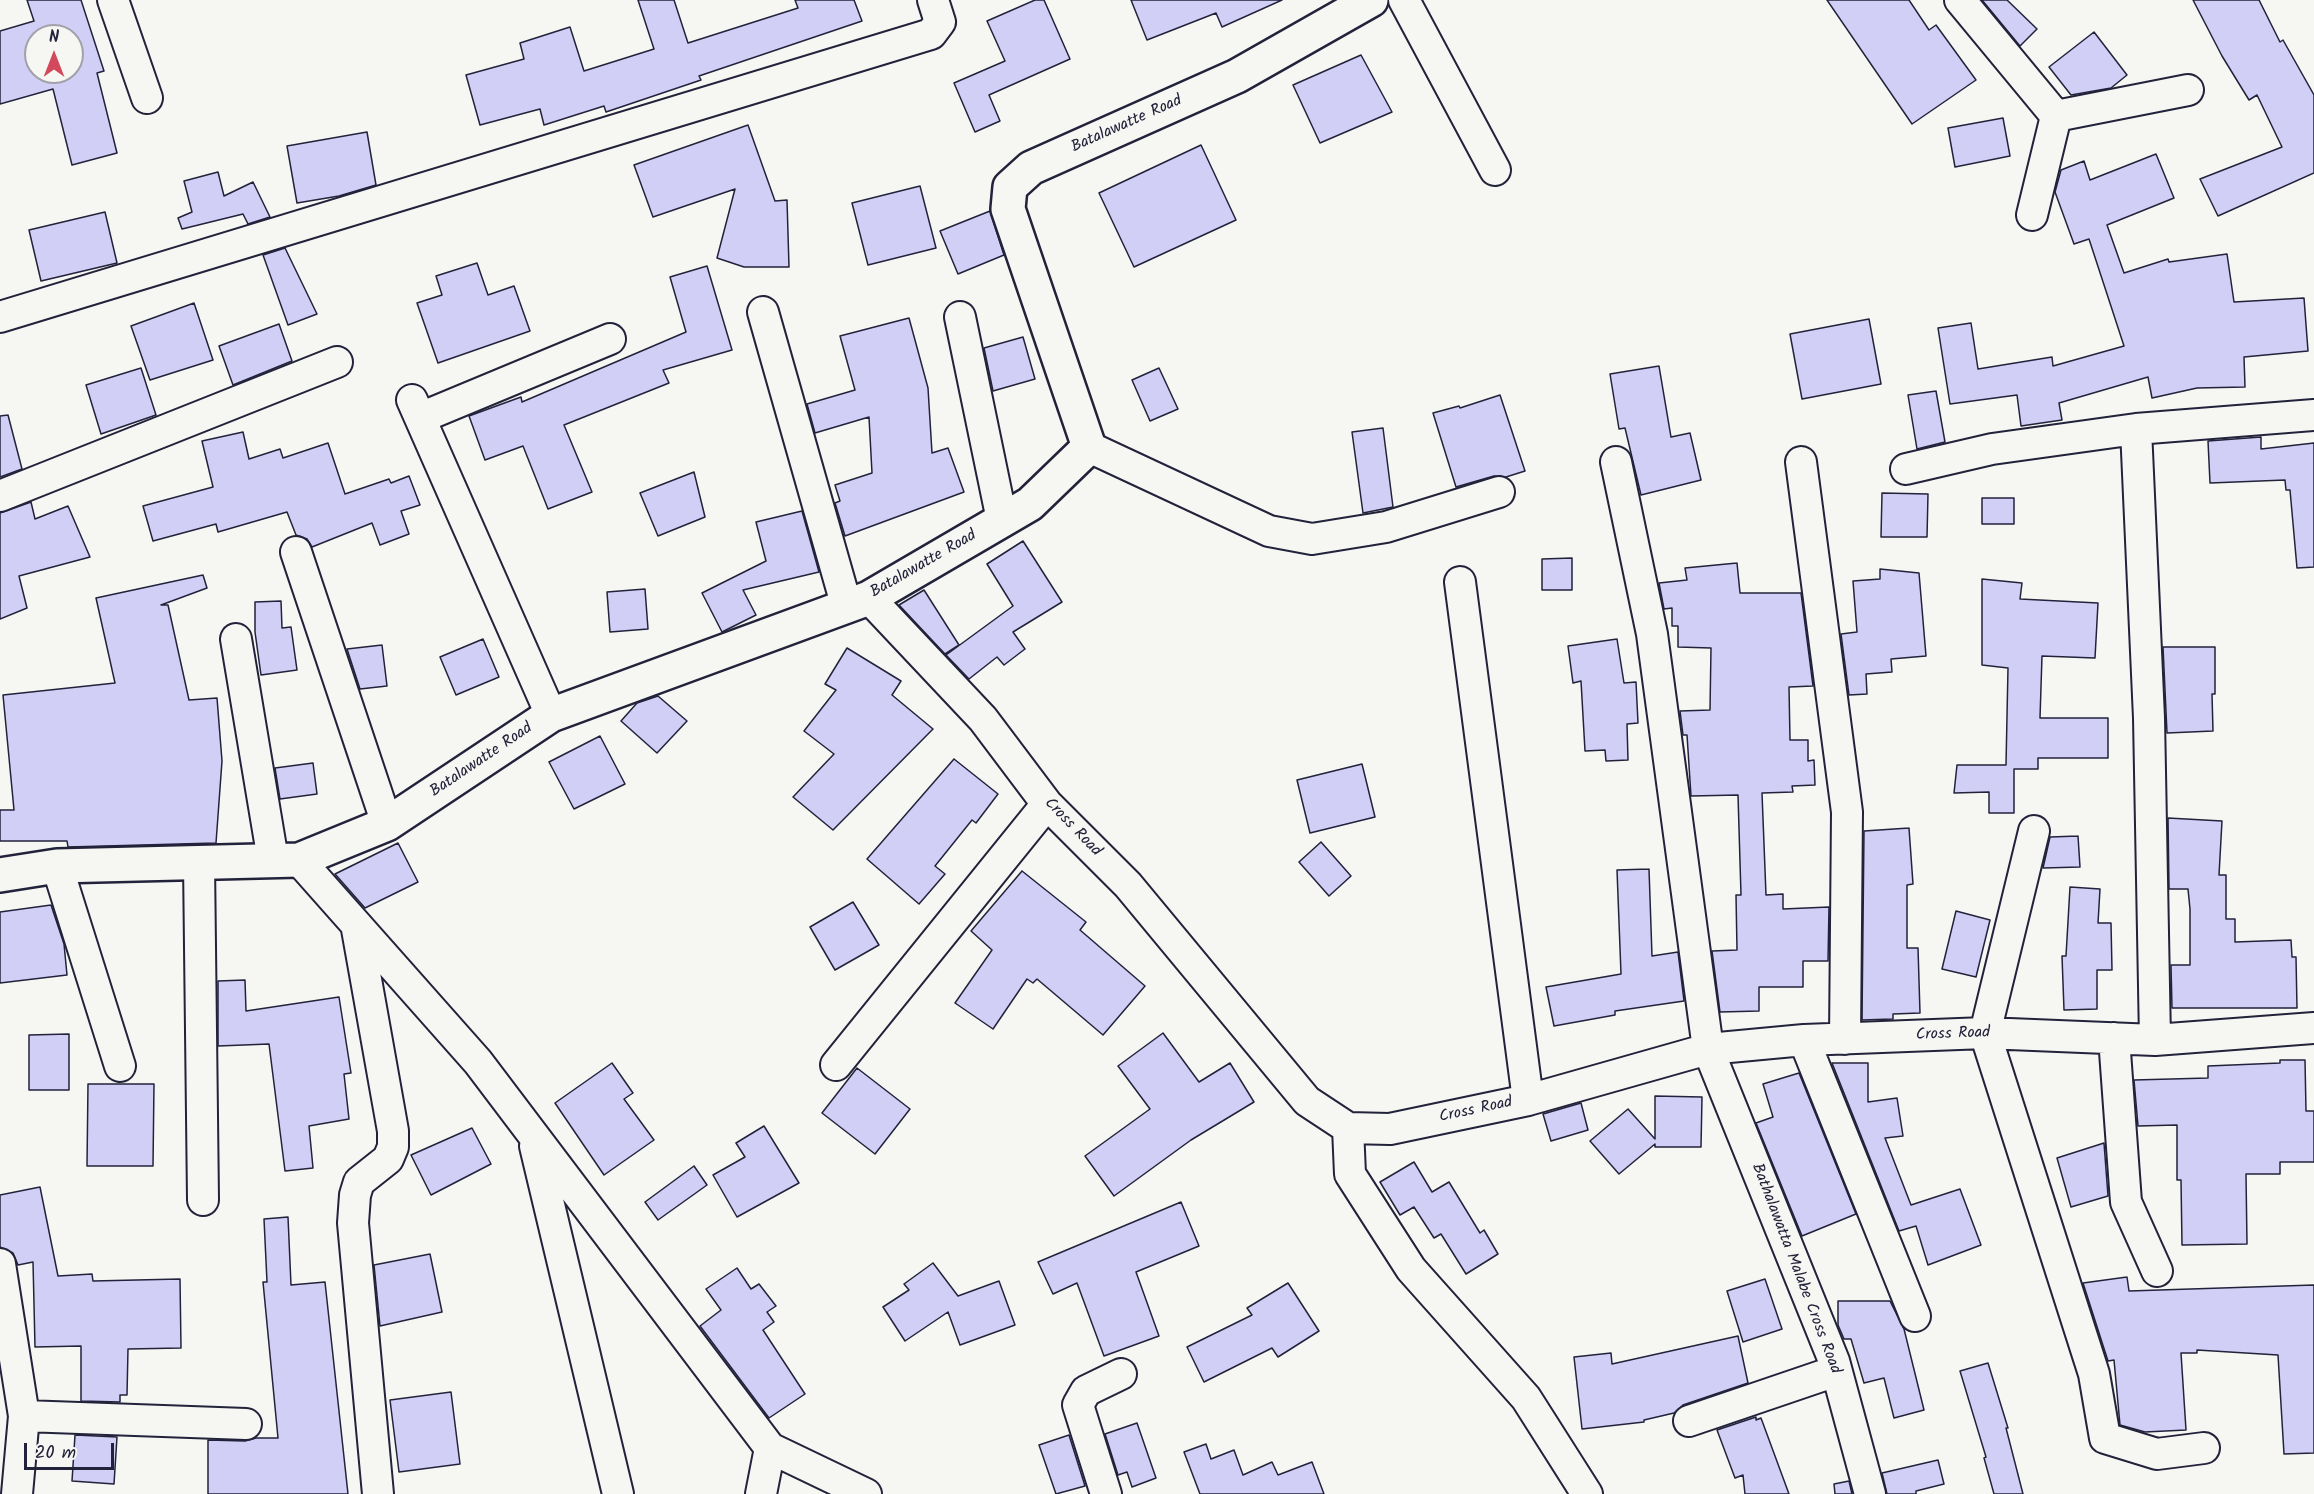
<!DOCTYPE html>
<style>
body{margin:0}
#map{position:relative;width:2314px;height:1494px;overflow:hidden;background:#f6f6f2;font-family:Kalam,sans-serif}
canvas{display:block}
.north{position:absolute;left:24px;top:24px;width:60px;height:60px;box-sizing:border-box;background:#f6f6f2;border:2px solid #a1a1a9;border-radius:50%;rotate:0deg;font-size:16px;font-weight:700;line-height:24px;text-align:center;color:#22223b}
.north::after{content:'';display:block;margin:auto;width:21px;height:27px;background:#d1495b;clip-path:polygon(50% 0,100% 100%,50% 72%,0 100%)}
.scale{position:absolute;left:24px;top:1443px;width:90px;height:27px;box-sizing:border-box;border:3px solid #22223b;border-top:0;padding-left:8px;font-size:18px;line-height:21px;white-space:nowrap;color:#22223b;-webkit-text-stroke:4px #f6f6f2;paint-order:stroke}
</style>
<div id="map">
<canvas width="2314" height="1494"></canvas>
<div class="north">N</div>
<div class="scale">20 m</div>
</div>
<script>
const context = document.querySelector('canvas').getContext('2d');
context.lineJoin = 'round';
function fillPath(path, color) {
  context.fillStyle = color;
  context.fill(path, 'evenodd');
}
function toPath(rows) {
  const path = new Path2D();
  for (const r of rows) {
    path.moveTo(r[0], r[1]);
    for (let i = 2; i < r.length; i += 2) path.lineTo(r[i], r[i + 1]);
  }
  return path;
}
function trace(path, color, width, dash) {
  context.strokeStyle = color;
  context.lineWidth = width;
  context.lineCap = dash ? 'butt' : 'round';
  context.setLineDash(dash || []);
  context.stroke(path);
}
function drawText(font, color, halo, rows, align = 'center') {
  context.font = font + ' Kalam,sans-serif';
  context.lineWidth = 5;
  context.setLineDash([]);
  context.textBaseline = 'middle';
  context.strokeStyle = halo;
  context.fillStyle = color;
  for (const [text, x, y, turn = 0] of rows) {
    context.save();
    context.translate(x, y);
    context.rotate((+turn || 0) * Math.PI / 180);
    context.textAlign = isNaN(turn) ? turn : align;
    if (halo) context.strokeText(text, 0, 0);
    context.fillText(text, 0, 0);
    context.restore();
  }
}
const building = toPath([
 [27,0,81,0,104,71,97,73,117,153,72,165,53,89,0,104,0,31,34,21,27,0],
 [36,36,72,36,72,72,36,72,36,36],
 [638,0,674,0,688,43,798,8,795,0,854,0,862,21,699,76,701,80,606,112,604,106,544,125,540,109,480,125,466,75,524,59,520,43,570,27,584,71,654,49,638,0],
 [1035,0,1044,0,1070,59,989,95,1000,121,975,132,954,83,1005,61,987,21,1035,0],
 [1131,0,1282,0,1222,27,1216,13,1147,40,1131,0],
 [1827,0,1909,0,1929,30,1936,25,1976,80,1912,124,1827,0],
 [1982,0,2007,0,2037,29,2020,46,1982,0],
 [2193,0,2259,0,2280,42,2283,40,2314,95,2314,173,2218,216,2200,179,2282,147,2257,95,2249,100,2222,56,2193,0],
 [2094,32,2127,75,2111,88,2071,95,2049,67,2094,32],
 [1361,55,1392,112,1320,143,1293,85,1361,55],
 [2003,118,2010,156,1955,167,1948,128,2003,118],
 [748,125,775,201,787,200,789,267,744,267,717,258,735,189,653,217,634,165,748,125],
 [367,132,376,185,339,196,297,203,287,146,367,132],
 [1201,145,1236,220,1134,267,1099,193,1201,145],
 [2156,154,2174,198,2107,225,2124,273,2168,259,2169,262,2227,254,2234,302,2304,298,2308,351,2244,357,2245,387,2197,388,2152,398,2148,377,2059,403,2062,420,2021,426,2017,395,1950,404,1938,328,1971,323,1978,369,2052,357,2053,366,2124,346,2089,239,2074,244,2055,192,2061,170,2084,161,2090,180,2156,154],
 [218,172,224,196,253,182,270,217,248,224,243,214,182,229,178,218,192,212,184,181,218,172],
 [920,186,936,248,868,265,852,203,920,186],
 [990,211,1004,255,958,274,940,231,990,211],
 [105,212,117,263,41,281,29,230,105,212],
 [285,248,317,314,288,325,263,255,285,248],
 [477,263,488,295,514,286,530,331,438,363,417,303,442,295,436,276,477,263],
 [707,266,732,350,663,370,669,383,564,425,592,492,548,509,523,446,485,460,469,416,521,397,522,402,686,332,670,277,707,266],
 [194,303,213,360,150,380,131,326,194,303],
 [909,318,928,388,932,453,948,448,964,492,845,536,835,503,840,501,835,485,872,473,869,417,815,433,807,404,855,390,840,336,909,318],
 [1869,319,1881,384,1802,399,1790,334,1869,319],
 [279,324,292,361,233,385,219,346,279,324],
 [1023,337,1035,379,993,391,984,348,1023,337],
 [1659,366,1671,437,1690,433,1701,480,1641,495,1625,428,1619,429,1610,374,1659,366],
 [141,368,156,415,101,434,86,385,141,368],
 [1159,368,1178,409,1150,421,1132,380,1159,368],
 [1936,391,1945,442,1917,449,1908,395,1936,391],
 [1500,395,1525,471,1506,477,1494,476,1456,487,1433,413,1459,406,1460,408,1500,395],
 [8,415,22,469,0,477,0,416,8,415],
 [1383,428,1393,507,1363,513,1352,432,1383,428],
 [243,432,249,459,280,449,283,458,328,443,345,494,389,479,391,483,409,476,420,505,401,511,409,534,380,545,372,523,312,547,307,539,296,535,287,512,218,532,216,524,153,541,143,506,213,487,202,441,243,432],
 [2261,437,2261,449,2314,443,2314,567,2297,568,2290,490,2286,490,2285,480,2210,483,2208,441,2261,437],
 [694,472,705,517,658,536,640,493,694,472],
 [1882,493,1928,494,1927,537,1881,537,1882,493],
 [1982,498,2014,498,2014,524,1982,524,1982,498],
 [31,502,35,519,68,506,90,557,19,576,27,608,0,619,0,513,31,502],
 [802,511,819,572,743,590,756,615,722,632,702,593,766,561,756,522,802,511],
 [1023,541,1062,602,1013,632,1025,649,1004,665,997,657,969,679,946,655,1013,606,987,564,1023,541],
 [1572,558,1572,590,1542,590,1542,559,1572,558],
 [1737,563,1740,593,1801,593,1813,686,1789,687,1790,740,1808,740,1808,761,1814,760,1815,785,1792,786,1793,792,1762,793,1766,895,1783,894,1783,909,1829,907,1828,961,1803,961,1803,987,1759,987,1759,1011,1720,1012,1712,951,1737,950,1736,895,1741,895,1738,795,1691,796,1687,735,1683,735,1680,711,1710,710,1711,648,1678,647,1678,626,1672,626,1672,608,1664,609,1659,583,1687,580,1685,568,1737,563],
 [1880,569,1919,573,1926,656,1891,659,1892,672,1866,674,1867,694,1849,695,1841,634,1857,632,1853,581,1880,579,1880,569],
 [203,575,207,588,161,605,168,605,189,700,217,698,222,761,216,843,68,847,67,841,0,841,0,810,14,810,3,695,115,683,96,598,203,575],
 [1982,579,2022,583,2020,599,2098,603,2095,658,2042,656,2040,718,2108,718,2108,758,2038,758,2038,769,2014,769,2014,813,1989,813,1989,792,1954,793,1957,765,2006,765,2008,668,1982,665,1982,579],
 [645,589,648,629,610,632,607,592,645,589],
 [924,590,959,645,945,654,899,605,924,590],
 [281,601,282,628,291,627,297,670,261,675,255,632,255,602,281,601],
 [483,639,499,677,456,695,440,657,483,639],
 [1617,639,1624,683,1636,682,1638,723,1627,724,1628,760,1606,761,1605,750,1585,751,1581,681,1573,683,1568,646,1617,639],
 [382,645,387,686,360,689,347,649,382,645],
 [2163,647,2215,647,2215,694,2212,694,2213,731,2167,733,2163,647],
 [847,648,901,681,892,695,933,729,833,830,793,797,834,754,804,731,836,690,825,684,847,648],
 [658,696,687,721,657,753,621,721,637,703,658,696],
 [600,736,625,784,574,809,549,762,600,736],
 [954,759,998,794,976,823,972,820,935,866,945,874,919,904,867,859,954,759],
 [313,763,317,794,280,799,275,768,313,763],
 [1362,764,1375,817,1310,833,1297,780,1362,764],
 [2168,818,2222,821,2219,875,2226,875,2226,919,2235,919,2235,942,2291,940,2292,957,2296,957,2297,1008,2172,1008,2171,965,2190,965,2190,909,2188,889,2169,889,2168,818],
 [1909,828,1913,884,1907,885,1907,948,1918,948,1920,1013,1893,1014,1893,1019,1862,1020,1864,831,1909,828],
 [2078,836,2080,867,2043,868,2050,837,2078,836],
 [1321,842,1351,876,1329,896,1299,862,1321,842],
 [398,843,418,882,365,908,335,874,398,843],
 [1649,869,1652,956,1678,952,1684,1001,1615,1011,1615,1015,1554,1026,1546,987,1621,974,1617,870,1649,869],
 [1022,871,1086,922,1080,930,1145,986,1103,1035,1037,979,1033,983,1027,979,993,1029,955,1003,992,950,971,931,1022,871],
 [2070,887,2100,889,2098,923,2111,923,2112,970,2097,970,2097,1009,2064,1010,2062,956,2066,956,2070,887],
 [853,902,879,945,835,970,810,927,853,902],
 [51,905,64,944,67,975,0,983,0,912,51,905],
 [1956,911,1990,920,1976,977,1942,969,1956,911],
 [245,980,246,1011,339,997,351,1073,344,1074,349,1119,309,1126,313,1168,285,1171,269,1044,218,1046,218,981,245,980],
 [1163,1033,1199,1082,1230,1063,1254,1102,1191,1140,1114,1196,1085,1156,1150,1109,1118,1066,1163,1033],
 [69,1034,69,1090,29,1090,29,1035,69,1034],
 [2280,1060,2305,1060,2306,1111,2314,1111,2314,1162,2280,1162,2280,1174,2246,1174,2247,1244,2182,1245,2181,1180,2177,1180,2177,1125,2138,1126,2134,1080,2208,1078,2208,1066,2280,1063,2280,1060],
 [612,1063,633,1093,624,1099,654,1140,604,1175,555,1103,612,1063],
 [1832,1063,1868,1063,1868,1102,1897,1098,1903,1136,1885,1138,1911,1205,1960,1189,1981,1245,1928,1265,1916,1226,1899,1231,1832,1063],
 [857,1068,910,1109,875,1154,822,1113,857,1068],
 [1799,1073,1856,1214,1802,1236,1756,1123,1773,1117,1763,1084,1799,1073],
 [88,1084,154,1084,153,1166,87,1166,88,1084],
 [1655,1096,1702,1097,1701,1147,1655,1147,1655,1144,1619,1174,1590,1141,1628,1109,1655,1139,1655,1096],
 [1581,1103,1588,1130,1551,1141,1543,1114,1581,1103],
 [764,1126,799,1183,737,1217,713,1175,745,1157,736,1143,764,1126],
 [472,1128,491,1164,431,1195,411,1155,472,1128],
 [2104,1143,2108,1196,2071,1207,2057,1158,2104,1143],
 [1414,1162,1432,1192,1449,1182,1480,1233,1484,1230,1498,1254,1466,1274,1441,1234,1434,1238,1414,1207,1400,1215,1380,1182,1414,1162],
 [694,1166,707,1185,658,1220,645,1202,694,1166],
 [40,1187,58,1276,92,1274,93,1281,180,1279,181,1348,128,1349,127,1395,120,1395,120,1402,81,1401,81,1346,35,1347,33,1262,18,1265,13,1253,0,1247,0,1195,40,1187],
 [1181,1202,1199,1246,1136,1272,1159,1336,1104,1356,1077,1283,1053,1294,1038,1262,1181,1202],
 [288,1217,291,1285,325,1282,348,1494,208,1494,208,1440,245,1441,256,1438,278,1438,263,1282,267,1282,264,1219,288,1217],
 [430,1254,442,1312,380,1326,374,1265,430,1254],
 [933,1263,958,1296,999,1281,1015,1325,960,1345,948,1312,905,1341,883,1307,909,1290,904,1284,933,1263],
 [737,1268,751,1289,759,1284,776,1306,767,1312,774,1322,763,1330,805,1394,769,1418,700,1326,721,1310,706,1289,737,1268],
 [2127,1277,2129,1291,2314,1285,2314,1453,2284,1454,2278,1355,2197,1350,2197,1353,2181,1353,2186,1430,2145,1432,2120,1425,2114,1360,2108,1361,2083,1283,2127,1277],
 [1765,1279,1782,1329,1743,1342,1727,1291,1765,1279],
 [1288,1283,1319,1331,1278,1357,1272,1348,1204,1382,1187,1347,1252,1315,1247,1308,1288,1283],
 [1838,1301,1890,1301,1904,1329,1924,1410,1894,1418,1884,1378,1864,1383,1851,1339,1844,1339,1838,1325,1838,1301],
 [1738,1336,1748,1383,1683,1405,1674,1413,1644,1420,1644,1422,1582,1429,1574,1357,1611,1353,1612,1364,1738,1336],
 [1988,1363,2008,1428,2006,1428,2023,1494,1994,1494,1984,1458,1986,1457,1960,1371,1988,1363],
 [451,1392,460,1464,399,1472,390,1400,451,1392],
 [1756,1417,1756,1420,1761,1418,1789,1494,1745,1494,1743,1475,1735,1478,1717,1430,1756,1417],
 [1137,1423,1156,1478,1132,1487,1127,1472,1118,1475,1105,1434,1137,1423],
 [75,1435,117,1437,114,1484,72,1481,75,1435],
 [1069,1435,1085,1486,1056,1494,1039,1445,1069,1435],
 [1206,1444,1211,1459,1234,1450,1243,1475,1272,1462,1278,1475,1312,1462,1324,1494,1200,1494,1184,1452,1206,1444],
 [1938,1460,1944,1484,1916,1491,1916,1494,1887,1494,1882,1473,1938,1460],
 [1849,1481,1852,1494,1835,1494,1834,1484,1849,1481]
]);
fillPath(building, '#d2cff7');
trace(building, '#22223b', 1.5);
const minor = toPath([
 [113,0,147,98],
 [1404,0,1495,170],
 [1960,0,2056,116,2188,90],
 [2032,215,2056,116],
 [763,312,846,604],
 [0,317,931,34,940,22,933,0],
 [960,317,1002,520],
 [412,400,551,715],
 [420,418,610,339],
 [2136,429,2149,718,2155,1040],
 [1089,447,1269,531,1312,539,1386,527,1499,492],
 [1616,462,1652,634,1708,1049,1834,1361,1870,1494],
 [1801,462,1847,812,1845,1039],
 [1906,469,1992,449,2136,429,2314,415],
 [0,496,337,362],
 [296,552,387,824],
 [1460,582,1528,1100],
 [869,598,983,719,1047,804,1128,885,1307,1101,1348,1128,1390,1129,1528,1100,1708,1049,1804,1040,1985,1033,2155,1040,2314,1028],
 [236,639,273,860],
 [2034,831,1985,1033,2094,1374,2105,1438,2157,1454,2204,1448],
 [299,860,478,1062,770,1448,866,1494],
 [199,862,203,1200],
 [57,866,120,1066],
 [357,929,393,1131,393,1147,388,1159,359,1182,355,1195,353,1223,378,1494],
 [2114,1038,2126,1202,2157,1271],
 [1804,1040,1915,1316],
 [836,1065,1047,804],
 [1348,1128,1350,1174,1411,1269,1526,1398,1587,1494],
 [535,1146,618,1494],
 [0,1264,24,1416,17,1494],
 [24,1416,246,1424],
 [1689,1421,1836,1371],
 [761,1494,770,1448],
 [1106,1494,1078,1405,1086,1391,1121,1374]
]);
const tertiary = toPath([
 [0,875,57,866,299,860,387,824,551,715,869,598,1030,504,1089,447,1008,209,1010,187,1031,168,1237,76,1371,0]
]);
trace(minor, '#22223b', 34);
trace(tertiary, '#22223b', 38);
trace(minor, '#f6f6f2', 30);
trace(tertiary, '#f6f6f2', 33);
drawText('16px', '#22223b', '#f6f6f2', [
 ["Batalawatte Road",1127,125,-24],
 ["Batalawatte Road",924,565,-30],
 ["Batalawatte Road",482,761,-34],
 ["Cross Road",1072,828,46],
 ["Cross Road",1953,1035,-2],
 ["Cross Road",1476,1111,-12],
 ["Bathalawatta Malabe Cross Road",1795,1269,69]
]);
</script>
